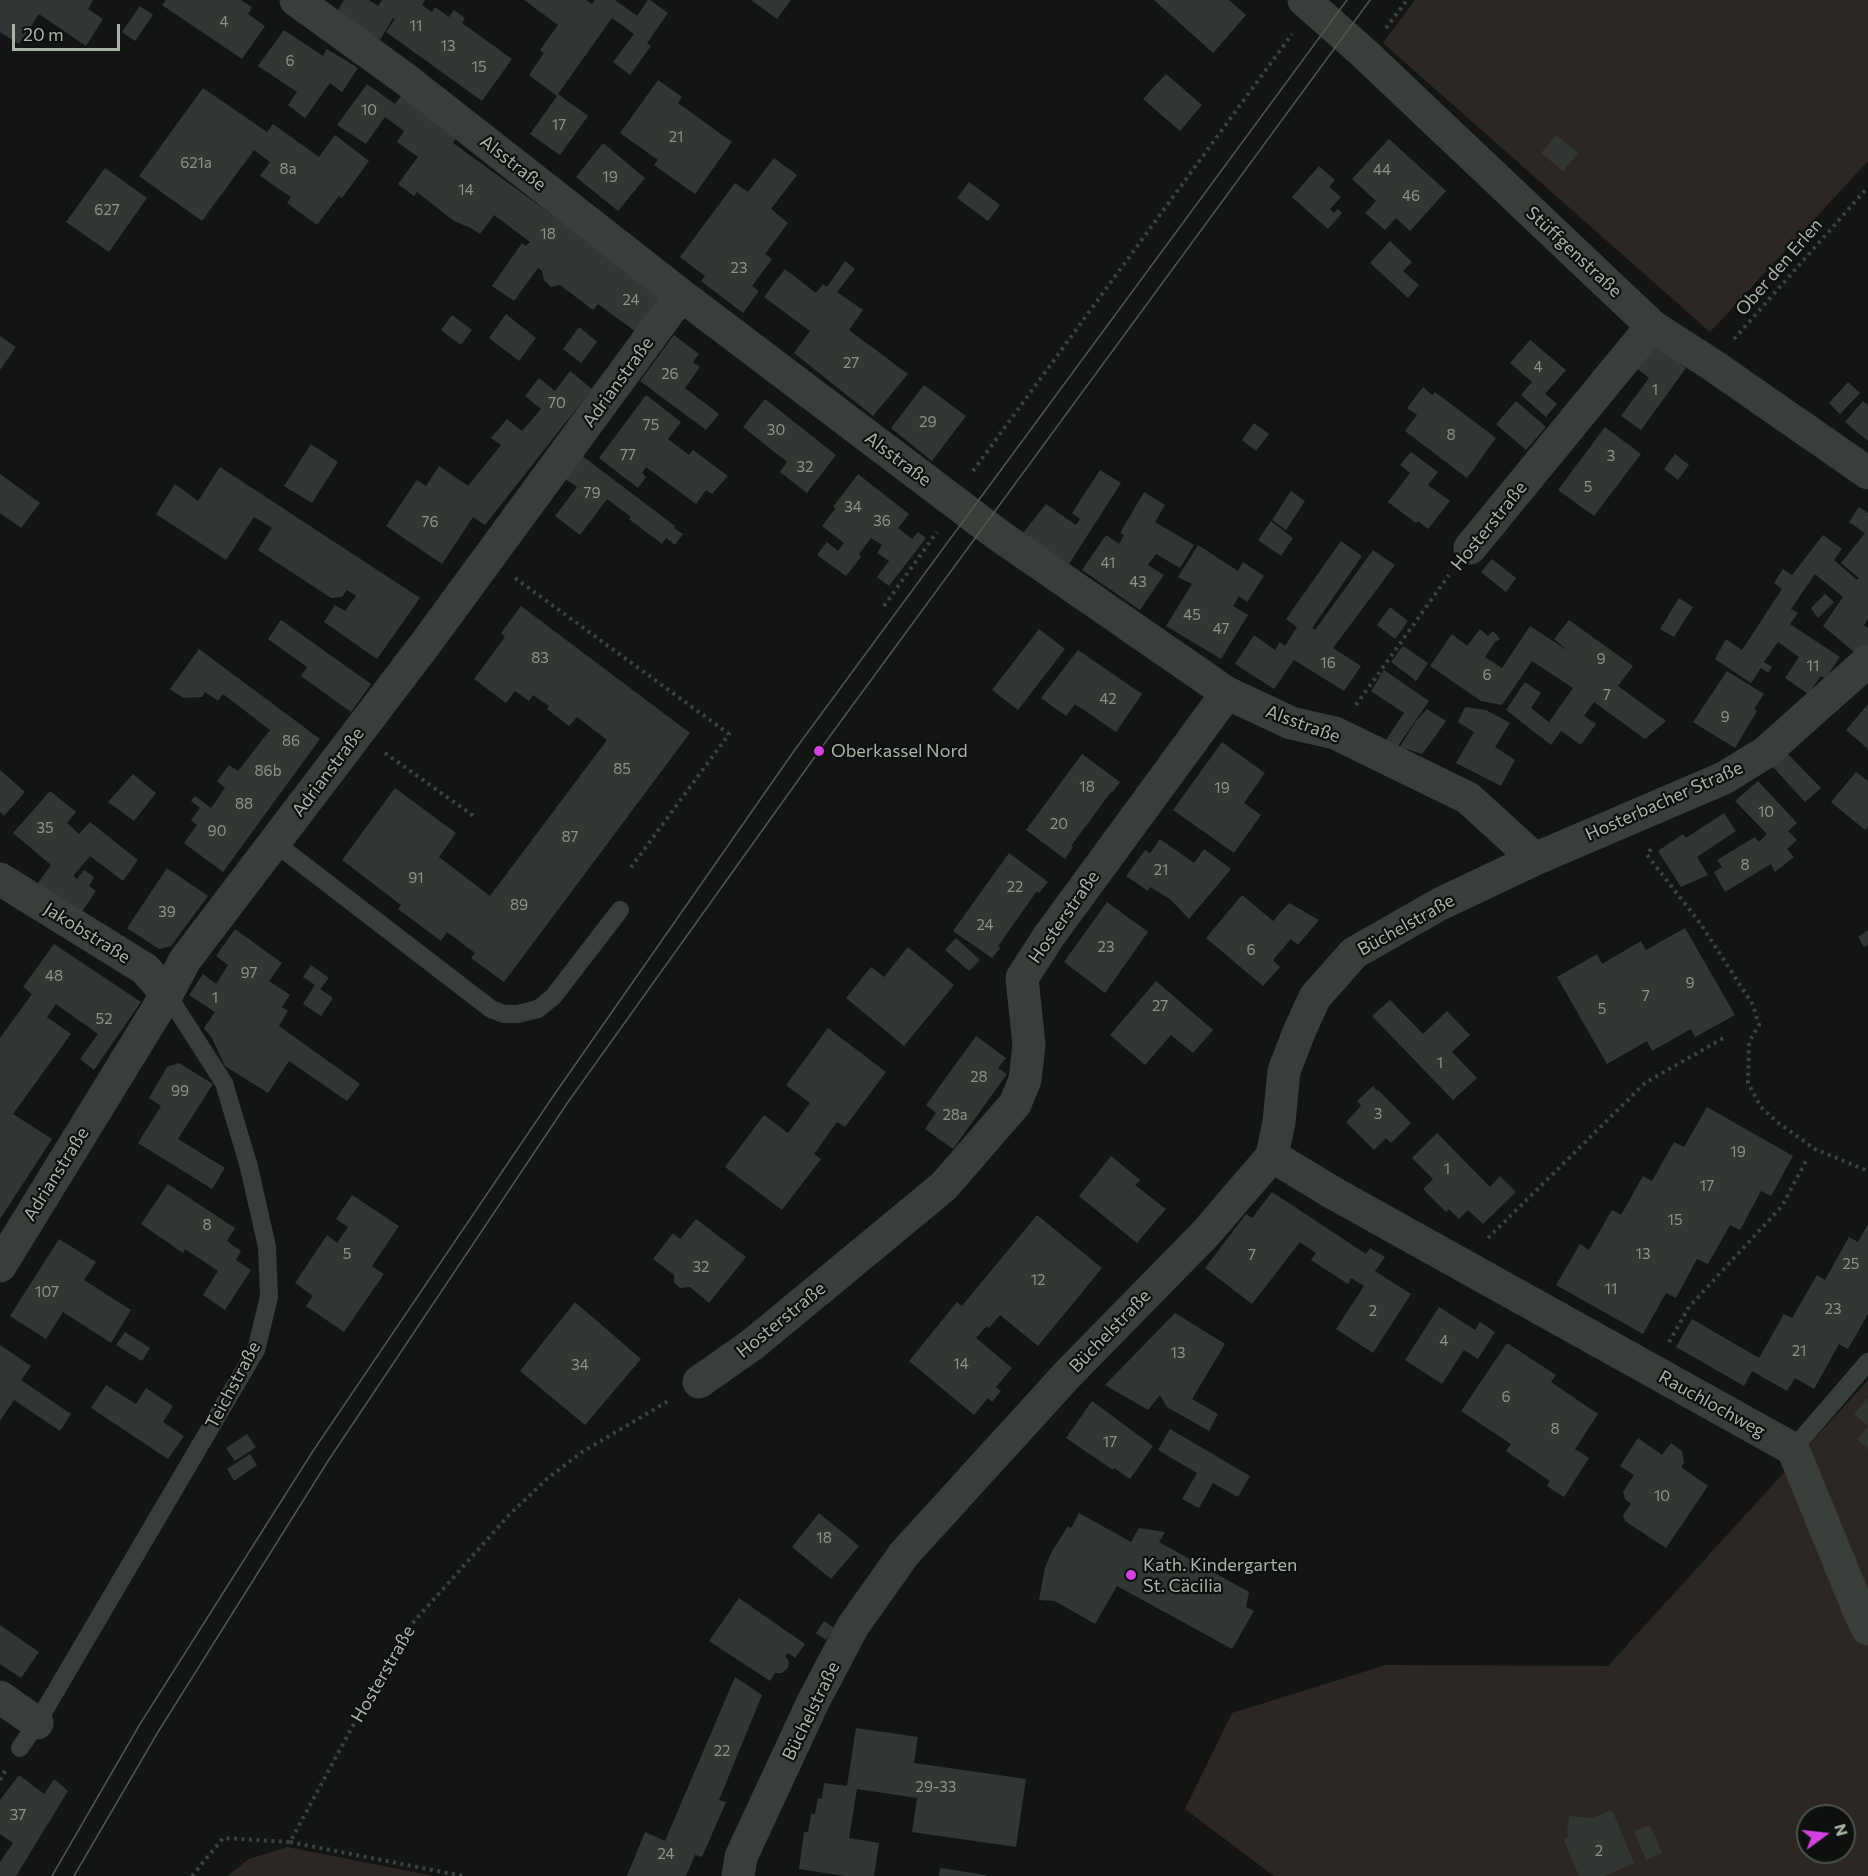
<!DOCTYPE html>
<meta charset="utf-8">
<style>
body{margin:0}
#map{position:relative;width:1868px;height:1876px;overflow:hidden;background:#131514;font-family:Commissioner,sans-serif}
canvas{display:block}
.north{position:absolute;left:1796px;top:1804px;width:60px;height:60px;box-sizing:border-box;background:#0e100f;border:2px solid #4b524b;border-radius:50%;rotate:75deg;font-size:16px;font-weight:700;line-height:24px;text-align:center;color:#a7b4a6}
.north::after{content:'';display:block;margin:auto;width:21px;height:27px;background:#d242de;clip-path:polygon(50% 0,100% 100%,50% 72%,0 100%)}
.scale{position:absolute;left:12px;top:24px;width:108px;height:27px;box-sizing:border-box;border:3px solid #a7b4a6;border-top:0;padding-left:8px;font-size:18px;line-height:21px;white-space:nowrap;color:#a7b4a6;-webkit-text-stroke:4px #0e100f;paint-order:stroke}
</style>
<div id="map">
<canvas width="1868" height="1876"></canvas>
<div class="north">N</div>
<div class="scale">20 m</div>
</div>
<script>
const context = document.querySelector('canvas').getContext('2d');
context.lineJoin = 'round';
function fillPath(path, color) {
  context.fillStyle = color;
  context.fill(path, 'evenodd');
}
function toPath(rows) {
  const path = new Path2D();
  for (const r of rows) {
    path.moveTo(r[0], r[1]);
    for (let i = 2; i < r.length; i += 2) path.lineTo(r[i], r[i + 1]);
  }
  return path;
}
function trace(path, color, width, dash) {
  context.strokeStyle = color;
  context.lineWidth = width;
  context.lineCap = dash ? 'butt' : 'round';
  context.setLineDash(dash || []);
  context.stroke(path);
}
function drawText(font, color, halo, rows, align = 'center') {
  context.font = font + ' Commissioner,sans-serif';
  context.lineWidth = 4.5;
  context.setLineDash([]);
  context.textBaseline = 'middle';
  context.strokeStyle = halo;
  context.fillStyle = color;
  for (const [text, x, y, turn = 0] of rows) {
    context.save();
    context.translate(x, y);
    context.rotate((+turn || 0) * Math.PI / 180);
    context.textAlign = isNaN(turn) ? turn : align;
    if (halo) context.strokeText(text, 0, 0);
    context.fillText(text, 0, 0);
    context.restore();
  }
}
fillPath(toPath([
 [1415,0,1868,0,1868,161,1710,332,1383,43],
 [1868,1380,1868,1876,1274,1876,1185,1809,1232,1713,1386,1665,1608,1666],
 [1808,1816,1844,1816,1844,1852,1808,1852],
 [287,1847,333,1856,433,1876,227,1876,249,1859]
]), '#2c2724');
fillPath(toPath([
 [0,0,93,0,88,9,103,19,86,46,39,14,19,44,0,32],
 [166,0,241,0,252,7,248,14,265,26,242,59,162,5],
 [344,0,369,0,378,6,382,0,425,0,422,5,432,12,435,7,449,17,454,10,465,18,462,23,512,59,482,101,386,32,395,19,393,18,380,40,337,12],
 [524,0,586,0,592,4,595,0,615,0,637,16,648,0,650,0,668,13,647,43,651,46,630,75,613,62,634,34,612,18,558,94,588,116,560,155,530,134,557,96,529,75,544,53,540,50,558,25],
 [751,0,791,0,777,19],
 [1154,0,1229,0,1246,15,1213,53],
 [140,6,153,15,135,41,122,32],
 [284,30,323,56,327,49,358,68,342,92,330,83,305,118,288,105,297,92,258,66],
 [1166,74,1202,105,1180,131,1143,99],
 [658,80,682,97,678,103,732,142,695,194,654,165,658,160,620,133],
 [367,84,395,104,401,96,458,134,453,143,664,296,636,332,598,304,593,310,560,285,551,287,544,280,542,271,538,268,514,301,492,286,522,243,526,246,530,242,494,215,480,234,471,228,454,221,417,192,414,196,398,184,418,157,397,142,404,131,385,117,366,144,337,125],
 [203,88,267,132,273,124,319,157,335,135,369,161,342,198,339,196,317,225,287,203,291,197,260,176,270,162,254,150,202,221,139,176],
 [1556,135,1578,153,1563,171,1541,153],
 [1389,139,1446,191,1410,231,1396,218,1385,230,1365,213,1376,201,1352,179],
 [603,143,645,178,618,211,576,177],
 [774,158,797,175,771,209,788,223,765,254,772,259,752,286,759,291,743,313,701,281,705,276,680,257,735,183,748,192],
 [1319,166,1335,180,1329,187,1341,197,1330,209,1334,213,1338,209,1342,213,1328,229,1292,197],
 [105,168,147,198,109,252,66,222],
 [969,182,1000,205,988,221,957,198],
 [1390,241,1412,262,1403,271,1419,285,1408,298,1370,263],
 [845,261,855,269,837,292,863,310,849,330,908,374,873,416,794,353,810,331,764,297,785,269,816,293,823,284,827,287],
 [506,314,536,338,519,361,489,338],
 [452,315,472,330,461,345,441,330],
 [579,327,597,342,581,363,563,349],
 [674,335,699,354,693,362,700,367,685,388,719,414,706,430,640,381],
 [0,336,16,347,0,370],
 [1530,340,1566,370,1545,394,1557,404,1546,417,1521,395,1532,382,1510,363],
 [1654,344,1686,368,1641,430,1621,416,1649,378,1636,368],
 [570,371,592,389,485,525,473,517,442,564,386,526,417,480,426,486,439,466,468,486,501,445,491,438,507,419,522,431,541,409,525,396,539,378,555,391],
 [1848,382,1860,393,1840,414,1829,403],
 [924,385,966,416,932,461,891,428],
 [1423,387,1432,395,1435,392,1496,438,1467,478,1405,431,1417,415,1407,408],
 [646,395,681,422,668,439,689,455,693,450,728,476,712,494,706,490,696,504,646,467,642,473,646,477,638,488,599,458],
 [765,399,836,455,807,493,780,472,787,462,743,427],
 [1516,401,1546,427,1526,450,1496,424],
 [1863,401,1868,405,1868,441,1845,422],
 [1254,423,1269,434,1256,451,1242,440],
 [1605,427,1641,454,1594,516,1558,490],
 [311,444,338,462,312,503,284,486],
 [1411,452,1438,472,1428,485,1450,501,1428,529,1418,521,1416,523,1388,502,1410,473,1400,465],
 [1675,454,1689,465,1678,480,1664,469],
 [581,455,675,526,674,528,683,534,675,545,666,538,662,544,629,519,631,517,607,499,580,535,555,516,577,487,564,478],
 [220,467,420,598,377,659,324,622,335,605,345,611,356,596,347,590,342,597,331,598,258,550,272,528,254,517,226,560,156,514,175,484,198,501],
 [1100,470,1121,483,1069,564,1023,533,1046,504,1076,525,1080,519,1072,513],
 [0,474,40,503,21,528,0,513],
 [858,474,909,514,898,528,912,539,918,532,926,538,889,586,877,577,889,561,877,553,882,545,871,538,859,554,861,557,846,576,817,555,827,542,838,551,844,543,822,526,836,508,833,507],
 [1291,491,1305,501,1286,530,1272,520],
 [1144,492,1165,505,1155,522,1194,545,1180,568,1156,554,1148,565,1164,575,1140,610,1082,570,1106,535,1119,544,1124,535,1120,533],
 [1859,507,1868,513,1868,619,1864,625,1868,628,1868,646,1859,656,1823,626,1843,597,1815,574,1791,609,1798,613,1790,624,1840,657,1825,679,1821,676,1808,694,1785,678,1799,657,1778,642,1764,662,1772,667,1768,673,1761,668,1751,683,1715,659,1726,639,1742,650,1782,589,1774,583,1783,569,1792,575,1823,535,1842,549,1834,560,1857,580,1859,578,1841,563,1865,533,1849,522],
 [1271,521,1293,538,1281,556,1258,540],
 [1341,541,1362,556,1312,628,1315,630,1373,550,1395,565,1333,648,1361,666,1344,691,1294,660,1274,689,1235,664,1254,635,1275,650,1280,642,1285,646,1297,627,1286,619],
 [1198,545,1238,571,1243,562,1264,576,1247,602,1239,596,1233,606,1248,615,1221,659,1166,626,1192,584,1178,577],
 [1492,559,1516,578,1506,592,1481,572],
 [1825,594,1834,602,1818,618,1811,608],
 [1679,598,1693,607,1674,637,1660,629],
 [521,606,690,733,504,982,471,958,475,953,447,932,441,941,398,909,401,905,342,860,395,788,456,833,439,857,490,896,607,740,577,717,569,726,547,709,549,706,533,695,529,701,515,691,506,703,474,679,505,637,501,633],
 [1390,607,1408,621,1395,639,1377,625],
 [281,620,371,684,351,712,301,676,307,667,268,639],
 [1569,620,1633,666,1618,686,1666,721,1645,739,1594,702,1584,716,1596,724,1581,745,1561,731,1551,745,1506,710,1525,682,1541,693,1531,708,1549,722,1573,688,1532,661,1502,705,1481,701,1430,666,1452,634,1467,646,1480,629,1488,636,1493,631,1500,639,1495,642,1485,657,1502,668,1530,626,1568,651,1554,639],
 [1039,629,1065,649,1018,710,992,690],
 [1403,646,1428,663,1416,681,1391,662],
 [199,649,320,739,223,872,184,843,197,825,191,820,200,808,191,801,195,796,211,808,225,788,217,781,229,765,238,771,270,730,223,694,218,701,205,692,202,697,183,698,170,689],
 [1078,650,1142,694,1116,732,1075,704,1066,716,1041,698],
 [1384,670,1429,701,1398,746,1385,741,1404,713,1371,691],
 [1727,671,1764,694,1754,709,1757,711,1735,748,1693,722],
 [1868,704,1868,749,1846,730],
 [1465,707,1486,710,1510,723,1495,747,1515,760,1501,786,1456,763,1474,732,1458,722],
 [1427,709,1446,721,1437,734,1422,754,1400,747,1416,721],
 [1222,742,1265,773,1244,803,1261,815,1234,853,1173,810],
 [1787,753,1821,788,1805,802,1773,767],
 [1082,754,1120,782,1112,793,1111,792,1071,846,1073,847,1065,859,1026,830],
 [0,770,25,792,4,816,0,812],
 [1856,772,1868,781,1868,827,1865,830,1831,802],
 [133,774,156,793,134,821,108,802],
 [1758,781,1797,823,1788,831,1797,840,1787,849,1794,857,1775,872,1771,864,1725,892,1714,872,1722,867,1717,860,1755,837,1759,842,1767,834,1735,801],
 [50,791,76,812,67,823,79,834,90,822,138,860,123,881,90,856,73,876,77,879,84,870,94,877,89,886,96,891,81,913,37,884,51,865,13,833],
 [1724,813,1736,831,1697,857,1708,875,1681,887,1658,851,1683,834,1686,838],
 [1160,839,1194,863,1204,849,1231,869,1189,919,1170,899,1150,887,1148,891,1126,876,1145,850,1150,853],
 [1009,853,1048,882,1039,893,1037,891,998,946,1000,948,992,958,953,931],
 [167,868,208,896,171,946,159,949,127,928],
 [1242,895,1273,921,1289,903,1319,920,1298,945,1291,939,1273,960,1280,967,1263,986,1206,938],
 [1107,902,1148,932,1105,993,1064,962],
 [1685,928,1735,1015,1695,1037,1691,1029,1652,1051,1647,1041,1607,1064,1557,977,1597,954,1602,964,1641,941,1646,950],
 [235,929,282,963,269,981,290,995,282,1007,288,1011,279,1026,360,1084,347,1101,289,1061,268,1093,225,1066,212,1038,204,1028,215,1012,189,995,203,974,216,984,228,965,216,956],
 [1868,930,1868,945,1864,947,1858,937],
 [956,938,980,960,969,971,945,950],
 [54,944,141,1002,94,1070,80,1059,98,1034,56,1004,47,1017,71,1034,13,1114,52,1139,0,1219,0,1038,32,994,23,987],
 [908,947,954,985,904,1046,846,998,871,967,884,977],
 [311,965,329,978,320,989,333,998,321,1016,303,1004,315,985,303,977],
 [1156,981,1213,1030,1193,1053,1171,1035,1145,1065,1110,1035],
 [1390,1000,1423,1034,1447,1011,1470,1035,1452,1052,1477,1078,1453,1100,1372,1016],
 [828,1028,886,1072,845,1127,837,1122,814,1154,821,1159,782,1210,725,1167,764,1115,788,1133,810,1103,786,1085],
 [976,1036,1006,1058,998,1068,1007,1074,953,1149,925,1129,936,1113,926,1105],
 [179,1063,213,1084,178,1139,225,1168,212,1189,138,1143,161,1106,149,1098,167,1067],
 [1373,1086,1377,1091,1378,1090,1411,1123,1391,1143,1386,1138,1374,1150,1346,1122,1361,1106,1357,1101],
 [1707,1107,1793,1156,1771,1196,1761,1191,1740,1230,1730,1225,1708,1264,1697,1259,1676,1298,1666,1293,1643,1334,1556,1285,1580,1244,1589,1250,1612,1210,1621,1215,1643,1176,1652,1181,1674,1142,1684,1147],
 [1437,1133,1490,1187,1500,1176,1516,1192,1483,1224,1468,1210,1459,1219,1449,1209,1446,1212,1423,1189,1433,1179,1412,1158],
 [1111,1156,1140,1180,1135,1185,1166,1209,1137,1243,1079,1196],
 [168,1184,235,1228,227,1241,241,1251,236,1260,251,1270,225,1310,203,1295,218,1271,185,1249,183,1253,141,1224],
 [1272,1192,1366,1254,1370,1248,1385,1257,1375,1271,1411,1294,1373,1353,1336,1329,1364,1286,1351,1278,1348,1284,1311,1260,1316,1253,1300,1242,1252,1304,1205,1268,1246,1214,1252,1218],
 [352,1195,399,1226,372,1266,384,1274,344,1332,306,1306,313,1296,295,1283,327,1235,337,1243,348,1227,336,1219],
 [1037,1215,1102,1268,1038,1346,1000,1315,989,1328,987,1326,976,1338,1012,1368,996,1387,1001,1391,992,1402,988,1398,974,1415,909,1361,957,1302,962,1306],
 [696,1219,746,1257,709,1303,690,1287,680,1288,674,1283,674,1275,653,1259,673,1233,680,1239],
 [1868,1224,1868,1314,1848,1349,1839,1344,1814,1389,1795,1378,1787,1391,1752,1371,1744,1386,1676,1347,1692,1319,1759,1358,1784,1314,1792,1318,1817,1275,1825,1280,1849,1237,1858,1242],
 [59,1239,96,1262,84,1280,131,1310,111,1343,63,1312,46,1339,10,1316],
 [575,1302,641,1359,585,1425,520,1371],
 [1439,1307,1475,1330,1480,1322,1495,1332,1478,1359,1464,1350,1442,1384,1405,1360],
 [1175,1313,1225,1344,1192,1399,1218,1414,1209,1431,1167,1407,1160,1395,1148,1410,1105,1385],
 [125,1332,150,1348,142,1361,116,1345],
 [1507,1343,1556,1375,1551,1382,1598,1414,1575,1449,1589,1458,1564,1497,1547,1486,1550,1481,1506,1451,1511,1444,1461,1411],
 [0,1345,31,1366,21,1380,71,1414,60,1431,14,1400,0,1421],
 [106,1385,136,1404,146,1388,173,1406,163,1422,184,1436,168,1459,91,1408],
 [1868,1398,1868,1449,1857,1439,1868,1426,1854,1414],
 [1092,1401,1153,1446,1130,1479,1114,1468,1113,1470,1066,1438],
 [1170,1429,1250,1476,1238,1497,1213,1483,1199,1508,1182,1499,1197,1473,1158,1450],
 [247,1434,256,1447,235,1461,226,1448],
 [1638,1438,1662,1455,1671,1443,1682,1451,1684,1463,1681,1467,1708,1486,1666,1548,1625,1521,1623,1515,1631,1504,1625,1499,1623,1492,1634,1475,1620,1466],
 [250,1454,257,1465,234,1481,227,1469],
 [819,1513,859,1546,831,1579,792,1547],
 [1079,1513,1131,1542,1139,1528,1165,1532,1159,1542,1249,1592,1246,1607,1254,1611,1232,1649,1117,1586,1095,1624,1055,1601,1039,1600,1045,1568,1051,1553,1068,1526,1071,1528],
 [739,1598,805,1644,795,1658,788,1653,785,1656,789,1662,788,1668,782,1673,775,1673,770,1681,709,1641],
 [824,1621,834,1628,826,1640,816,1633],
 [0,1625,39,1652,21,1678,0,1664],
 [735,1677,762,1695,719,1800,726,1802,702,1857,695,1855,686,1876,627,1876,645,1832,665,1841],
 [856,1728,918,1737,914,1763,1026,1779,1016,1847,912,1832,917,1798,857,1789,849,1838,879,1843,874,1876,845,1876,799,1869,804,1832,808,1832,811,1814,815,1814,818,1798,822,1799,824,1783,847,1786],
 [19,1775,44,1794,54,1779,68,1791,16,1876,0,1876,0,1862,13,1843,0,1834,0,1800],
 [1612,1810,1634,1863,1604,1876,1579,1876,1564,1840,1569,1837,1567,1832,1569,1816,1592,1818],
 [1650,1825,1662,1853,1646,1860,1634,1831],
 [940,1868,986,1875,986,1876,939,1876]
]), '#333734');
trace(toPath([
 [1386,28,1407,0],
 [1734,339,1868,187],
 [973,471,1292,34],
 [515,578,729,734,629,870],
 [884,606,937,532],
 [1356,705,1449,575],
 [385,753,475,817],
 [1651,849,1647,855,1700,923,1753,1005,1759,1025,1749,1042,1748,1083,1761,1107,1777,1122,1815,1149,1868,1171],
 [1488,1238,1645,1083,1725,1037],
 [1669,1342,1689,1307,1782,1206,1806,1161],
 [0,1780,5,1771],
 [290,1842,463,1876],
 [192,1876,223,1838,290,1842,402,1635,509,1515,548,1478,582,1452,670,1400]
]), '#3d423d', 4, [3, 4.5]);
trace(toPath([
 [275,843,491,1009,504,1014,518,1014,538,1009,553,997,620,910],
 [1793,1449,1868,1362],
 [20,1748,37,1723,256,1350,269,1297,267,1247,249,1167,224,1083,167,994]
]), '#3a3e3a', 18);
trace(toPath([
 [296,0,404,78,681,295,997,534,1227,693,1291,723,1335,733,1468,798,1535,859],
 [1304,0,1366,55,1652,326,1711,364,1868,473],
 [1470,548,1652,326],
 [0,879,145,969,167,994],
 [1272,1156,1335,1194,1793,1449,1860,1613,1868,1629],
 [0,1266,167,994,185,960,426,643,681,295],
 [699,1382,753,1344,944,1186,1015,1104,1025,1080,1029,1045,1022,978,1049,936,1227,693],
 [0,1697,37,1723],
 [738,1876,741,1857,813,1702,853,1626,904,1554,1067,1375,1206,1233,1272,1156,1279,1122,1284,1071,1299,1032,1315,997,1354,953,1440,904,1535,859,1724,778,1766,752,1868,661]
]), '#3a3e3a', 33);
trace(toPath([
 [52,1876,140,1724,313,1451,554,1095,794,751,1347,0],
 [74,1876,158,1732,328,1461,568,1102,819,751,1370,0]
]), '#505650', 1.5);
for (const [x, y, r, color] of [
 [819,751,6,"#d242de"],
 [1131,1575,6,"#d242de"]
]) {
  const dot = new Path2D();
  dot.arc(x, y, r, 0, 2 * Math.PI);
  context.fillStyle = color;
  context.fill(dot);
  trace(dot, '#0e100f', 2);
}
drawText('15px', '#8a958a', null, [
 ["4",224,22],
 ["11",416,26],
 ["13",448,46],
 ["6",290,61],
 ["15",479,67],
 ["10",369,110],
 ["17",559,125],
 ["21",676,137],
 ["621a",196,163],
 ["8a",288,169],
 ["44",1382,170],
 ["19",610,177],
 ["14",466,190],
 ["46",1411,196],
 ["627",107,210],
 ["18",548,234],
 ["23",739,268],
 ["24",631,300],
 ["27",851,363],
 ["4",1538,367],
 ["26",670,374],
 ["1",1655,390],
 ["70",557,403],
 ["29",928,422],
 ["75",651,425],
 ["30",776,430],
 ["8",1451,435],
 ["77",628,455],
 ["3",1611,456],
 ["32",805,467],
 ["5",1588,487],
 ["79",592,493],
 ["34",853,507],
 ["36",882,521],
 ["76",430,522],
 ["41",1108,563],
 ["43",1138,582],
 ["45",1192,615],
 ["47",1221,629],
 ["83",540,658],
 ["9",1601,659],
 ["16",1328,663],
 ["11",1813,666],
 ["6",1487,675],
 ["7",1607,695],
 ["42",1108,699],
 ["9",1725,717],
 ["86",291,741],
 ["85",622,769],
 ["86b",268,771],
 ["18",1087,787],
 ["19",1222,788],
 ["88",244,804],
 ["10",1766,812],
 ["20",1059,824],
 ["35",45,828],
 ["90",217,831],
 ["87",570,837],
 ["8",1745,865],
 ["21",1161,870],
 ["91",416,878],
 ["22",1015,887],
 ["89",519,905],
 ["39",167,912],
 ["24",985,925],
 ["23",1106,947],
 ["6",1251,950],
 ["97",249,973],
 ["48",54,976],
 ["9",1690,983],
 ["7",1646,996],
 ["1",215,998],
 ["27",1160,1006],
 ["5",1602,1009],
 ["52",104,1019],
 ["1",1440,1063],
 ["28",979,1077],
 ["99",180,1091],
 ["3",1378,1114],
 ["28a",955,1115],
 ["19",1738,1152],
 ["1",1447,1169],
 ["17",1707,1186],
 ["15",1675,1220],
 ["8",207,1225],
 ["5",347,1254],
 ["13",1643,1254],
 ["7",1252,1255],
 ["25",1851,1264],
 ["32",701,1267],
 ["12",1038,1280],
 ["11",1611,1289],
 ["107",47,1292],
 ["23",1833,1309],
 ["2",1373,1311],
 ["4",1444,1341],
 ["21",1799,1351],
 ["13",1178,1353],
 ["14",961,1364],
 ["34",580,1365],
 ["6",1506,1397],
 ["8",1555,1429],
 ["17",1110,1442],
 ["10",1662,1496],
 ["18",824,1538],
 ["22",722,1751],
 ["29-33",936,1787],
 ["37",18,1815],
 ["2",1599,1851],
 ["24",666,1854]
]);
drawText('18px', '#a7b4a6', '#0e100f', [
 ["Alsstraße",513,163,38],
 ["Stüffgenstraße",1574,252,43],
 ["Ober den Erlen",1779,267,-49],
 ["Adrianstraße",618,382,-54],
 ["Alsstraße",898,459,37],
 ["Hosterstraße",1489,526,-51],
 ["Alsstraße",1303,724,20],
 ["Adrianstraße",328,772,-53],
 ["Hosterbacher Straße",1664,801,-24],
 ["Hosterstraße",1064,917,-55],
 ["Büchelstraße",1406,925,-29],
 ["Jakobstraße",87,933,32],
 ["Adrianstraße",56,1174,-58],
 ["Hosterstraße",781,1320,-39],
 ["Büchelstraße",1110,1331,-46],
 ["Teichstraße",233,1385,-62],
 ["Rauchlochweg",1712,1404,29],
 ["Hosterstraße",383,1674,-60],
 ["Büchelstraße",811,1711,-64]
]);
drawText('18px', '#a7b4a6', '#0e100f', [
 ["Oberkassel Nord",831,751],
 ["Kath. Kindergarten",1143,1565],
 ["St. Cäcilia",1143,1586]
], 'left');
</script>
